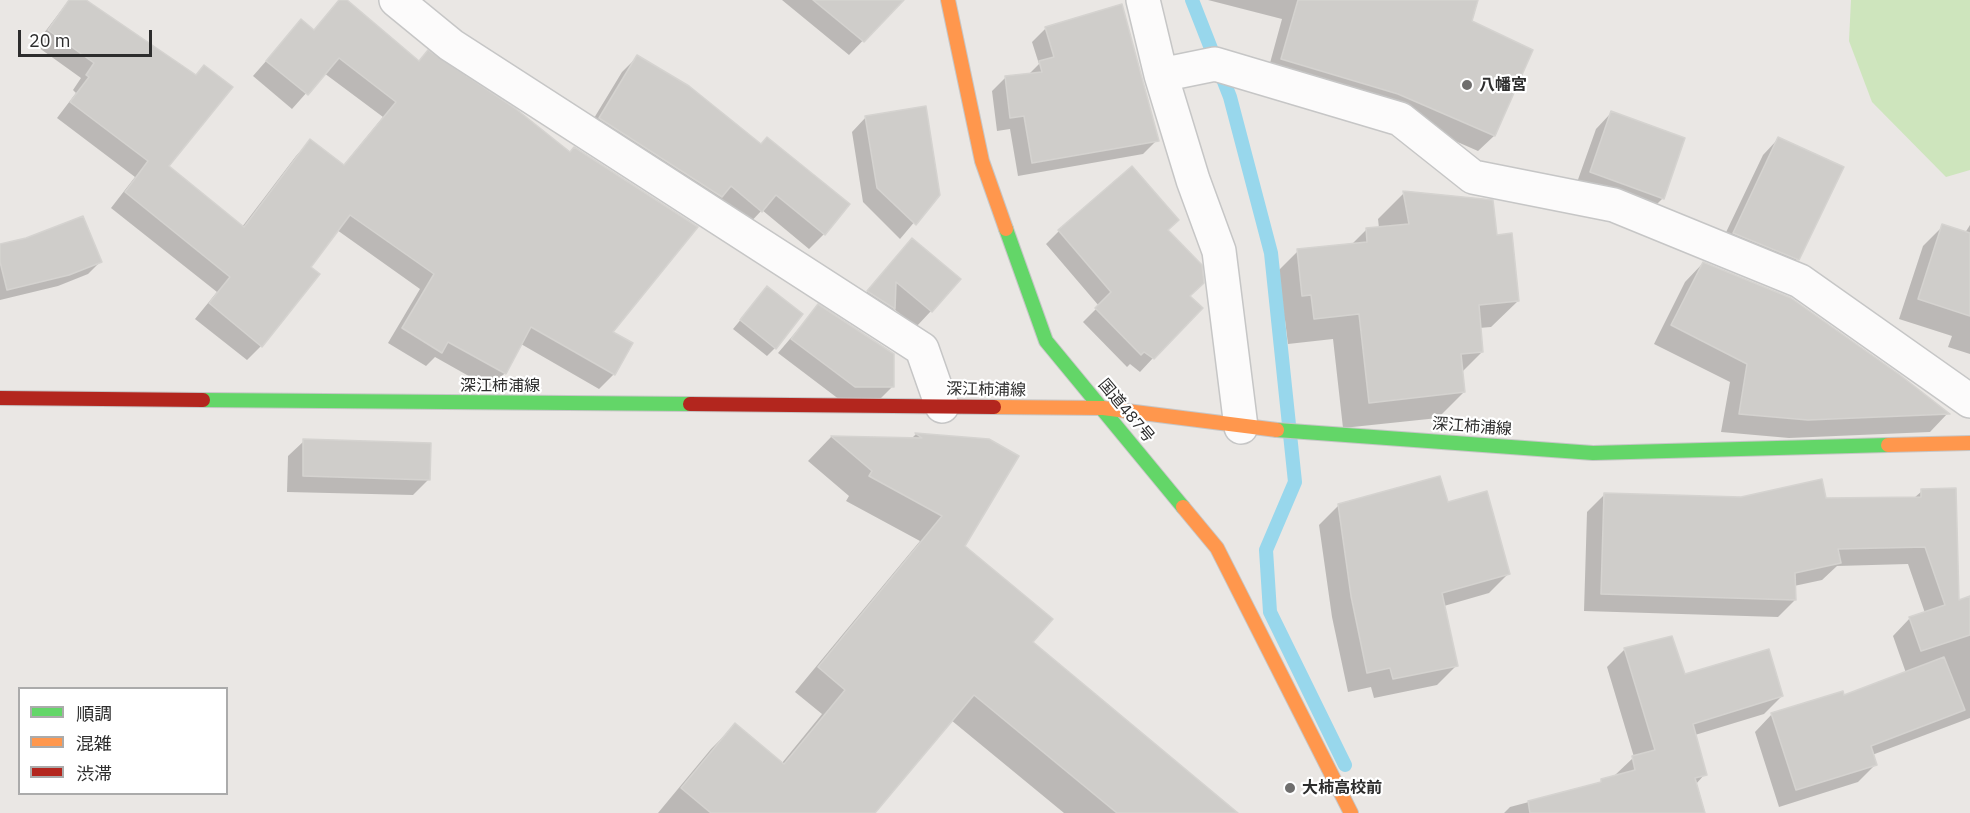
<!DOCTYPE html>
<meta charset="utf-8">
<style>
body{margin:0}
#map{position:relative;width:1970px;height:813px;overflow:hidden;background:#eae7e4;font-family:"IBM Plex Sans","Noto Sans JP",sans-serif}
canvas{display:block}
.legend{position:absolute;left:18px;top:687px;width:210px;height:108px;box-sizing:border-box;background:#fff;border:2px solid #ababab;margin:0;padding:8px 10px;list-style:none;font-size:18px;color:#2d2d2d}
.legend li{display:flex;align-items:center;gap:12px;height:30px}
.legend b{width:30px;border:2px solid #ababab}
.scale{position:absolute;left:18px;top:30px;width:134px;height:27px;box-sizing:border-box;border:3px solid #2d2d2d;border-top:0;padding-left:8px;font-size:18px;line-height:21px;white-space:nowrap;color:#2d2d2d;-webkit-text-stroke:4px #fff;paint-order:stroke}
</style>
<div id="map">
<canvas width="1970" height="813"></canvas>
<ul class="legend">
<li><b style="height:8px;background:#63d668"></b>順調</li>
<li><b style="height:8px;background:#ff974d"></b>混雑</li>
<li><b style="height:8px;background:#b3261e"></b>渋滞</li>
</ul>
<div class="scale">20 m</div>
</div>
<script>
const context = document.querySelector('canvas').getContext('2d');
context.lineJoin = 'round';
function fillPath(path, color) {
  context.fillStyle = color;
  context.fill(path, 'evenodd');
}
function toPath(rows) {
  const path = new Path2D();
  for (const r of rows) {
    path.moveTo(r[0], r[1]);
    for (let i = 2; i < r.length; i += 2) path.lineTo(r[i], r[i + 1]);
  }
  return path;
}
function trace(path, color, width, dash) {
  context.strokeStyle = color;
  context.lineWidth = width;
  context.lineCap = dash ? 'butt' : 'round';
  context.setLineDash(dash || []);
  context.stroke(path);
}
function drawText(font, color, halo, rows, align = 'center') {
  context.font = font + ' "IBM Plex Sans","Noto Sans JP",sans-serif';
  context.lineWidth = 4.5;
  context.setLineDash([]);
  context.textBaseline = 'middle';
  context.strokeStyle = halo;
  context.fillStyle = color;
  for (const [text, x, y, turn = 0] of rows) {
    context.save();
    context.translate(x, y);
    context.rotate((+turn || 0) * Math.PI / 180);
    context.textAlign = isNaN(turn) ? turn : align;
    if (halo) context.strokeText(text, 0, 0);
    context.fillText(text, 0, 0);
    context.restore();
  }
}
fillPath(toPath([
 [1851,0,1970,0,1970,170,1946,177,1872,102,1849,41]
]), '#cee5bd');
fillPath(toPath([
 [69,0,84,0,195,76,204,67,167,166,242,227,296,156,310,141,343,166,383,117,324,73,292,109,253,76,301,21,313,31,340,0,344,0,611,333,614,374,599,389,521,344,505,373,490,388,435,357,426,366,388,343,420,289,337,230,309,267,261,346,247,360,195,319,217,292,111,208,135,177,57,118,76,93,73,90,81,78,35,45],
 [782,0,902,0,849,55],
 [1208,0,1477,0,1470,22,1531,50,1494,136,1478,151,1382,109,1267,74,1282,19],
 [1046,28,1157,140,1143,154,1018,176,1010,129,997,131,992,91,1006,77,1028,75,1039,64,1032,42],
 [637,57,761,145,824,234,809,249,762,210,747,226,585,133,622,72],
 [1611,113,1663,198,1647,214,1575,188,1596,129],
 [866,117,938,194,900,239,863,202,852,132],
 [1778,139,1797,259,1781,275,1718,249,1763,155],
 [1404,193,1496,236,1518,301,1491,327,1479,328,1482,352,1462,372,1464,392,1438,418,1343,428,1333,339,1288,344,1285,320,1277,321,1272,277,1298,251,1351,245,1366,230,1379,228,1378,219],
 [1970,225,1970,354,1948,347,1952,336,1899,319,1923,246,1943,226,1965,233],
 [1059,231,1166,231,1188,297,1153,358,1140,372,1130,364,1127,367,1083,322,1099,306,1046,244],
 [912,240,931,311,916,327,894,309,878,324,853,308],
 [0,246,100,262,88,274,58,286,0,300],
 [1703,263,1947,414,1930,432,1789,438,1721,432,1730,382,1654,344,1685,282],
 [767,288,775,348,767,356,733,329],
 [818,306,892,387,878,401,840,400,778,353],
 [916,434,988,440,963,546,1031,643,1236,813,1064,813,951,720,873,813,658,813,711,749,735,725,782,763,822,714,795,692,920,541,846,501,849,496,808,461,831,437,911,439],
 [304,441,429,479,413,495,287,492,288,456],
 [1922,491,1957,602,1970,597,1970,718,1872,755,1875,765,1858,782,1779,807,1755,732,1772,714,1843,697,1906,673,1893,636,1910,618,1925,613,1908,564,1837,566,1822,580,1794,586,1795,600,1778,617,1584,611,1587,512,1604,495,1825,500,1914,498],
 [1447,504,1508,574,1489,593,1444,606,1456,666,1437,685,1374,698,1371,687,1348,692,1332,617,1319,525,1338,506],
 [1625,649,1684,676,1782,696,1764,714,1695,735,1705,774,1696,784,1703,813,1504,813,1510,807,1597,784,1614,776,1634,757,1607,667]
]), '#0003');
trace(toPath([
 [1192,0,1230,97,1271,253,1295,482,1266,550,1270,612,1345,765]
]), '#98d7ec', 14);
const building = toPath([
 [69,0,86,0,196,75,204,65,233,87,169,166,244,227,310,139,344,165,396,102,339,58,308,95,266,61,301,19,314,30,339,0,347,0,419,61,428,50,516,109,570,152,574,147,698,227,613,332,633,343,615,375,531,327,506,374,448,342,442,353,402,328,434,274,350,215,311,267,320,274,262,347,209,303,230,277,125,192,148,161,70,102,89,77,86,75,94,63,48,30,69,0],
 [813,0,904,0,864,42,813,0],
 [1298,0,1478,0,1472,21,1533,50,1495,136,1398,94,1281,59,1298,0],
 [1122,4,1159,141,1032,163,1024,116,1010,118,1005,76,1042,72,1039,61,1054,57,1045,27,1122,4],
 [637,55,689,86,761,144,767,137,850,204,825,235,776,195,762,212,731,186,722,197,599,118,637,55],
 [926,106,940,195,916,225,877,188,865,116,926,106],
 [1611,111,1685,138,1664,199,1590,172,1611,111],
 [1778,137,1844,167,1799,260,1733,233,1778,137],
 [1132,166,1179,220,1168,230,1202,265,1204,283,1190,296,1203,308,1154,359,1144,352,1141,355,1095,308,1111,292,1058,230,1132,166],
 [1403,191,1493,200,1497,235,1512,233,1519,301,1479,305,1483,352,1461,354,1465,392,1369,403,1359,314,1314,319,1311,295,1302,296,1297,249,1367,242,1366,228,1409,224,1403,191],
 [83,216,102,262,69,275,7,290,0,262,0,244,26,238,83,216],
 [1942,224,1970,233,1970,316,1918,299,1942,224],
 [912,238,961,279,932,312,896,282,895,309,867,291,912,238],
 [1703,262,1791,298,1900,375,1950,414,1808,420,1739,414,1747,364,1671,325,1703,262],
 [767,286,803,314,776,349,740,320,767,286],
 [818,304,894,354,894,387,855,387,791,339,818,304],
 [915,433,989,439,1019,456,965,546,1053,619,1033,642,1238,813,1117,813,974,695,875,813,711,813,681,788,735,723,784,764,845,690,818,667,942,516,869,476,872,471,831,436,922,438,915,433],
 [303,439,431,443,430,480,303,476,303,439],
 [1440,476,1448,502,1487,491,1510,574,1442,593,1458,666,1393,679,1390,668,1367,673,1351,596,1338,504,1440,476],
 [1822,479,1826,498,1921,497,1921,489,1956,488,1959,600,1970,596,1970,635,1921,651,1909,617,1945,605,1925,547,1838,549,1841,563,1795,573,1796,600,1601,594,1604,493,1741,497,1822,479],
 [1672,636,1685,674,1769,649,1783,696,1693,724,1707,775,1695,778,1705,813,1530,813,1528,801,1601,782,1601,779,1635,770,1632,756,1655,750,1624,648,1672,636],
 [1944,657,1965,710,1871,746,1877,765,1796,790,1771,713,1843,691,1844,695,1944,657]
]);
fillPath(building, '#cfcdca');
trace(building, '#d5d3d0', 1.5);
const street = toPath([
 [396,0,451,45,922,349,942,406],
 [1143,0,1161,75,1193,180,1219,251,1241,427],
 [1161,75,1215,64,1400,119,1473,177,1614,205,1800,281,1970,401]
]);
const fast = toPath([
 [1006,229,1046,341,1183,507],
 [203,400,690,404],
 [1277,430,1593,453,1888,445]
]);
const slow = toPath([
 [948,0,982,161,1006,229],
 [994,407,1103,408,1277,430],
 [1888,445,1970,443],
 [1183,507,1217,548,1351,813]
]);
const jam = toPath([
 [0,398,203,400],
 [690,404,994,407]
]);
trace(street, '#c6c6c6', 36);
trace(fast, '#c6c6c6', 16);
trace(slow, '#c6c6c6', 16);
trace(jam, '#c6c6c6', 16);
trace(street, '#fcfbfb', 33);
trace(fast, '#63d668', 14);
trace(slow, '#ff974d', 14);
trace(jam, '#b3261e', 14);
for (const [x, y, r, color] of [
 [1467,85,6,"#6f6e6d"],
 [1290,788,6,"#6f6e6d"]
]) {
  const dot = new Path2D();
  dot.arc(x, y, r, 0, 2 * Math.PI);
  context.fillStyle = color;
  context.fill(dot);
  trace(dot, '#fff', 2);
}
drawText('bold 16px', '#2d2d2d', '#fff', [
 ["八幡宮",1479,85],
 ["大柿高校前",1302,788]
], 'left');
drawText('16px', '#2d2d2d', '#fff', [
 ["深江柿浦線",500,386],
 ["深江柿浦線",986,390,1],
 ["国道487号",1126,411,50],
 ["深江柿浦線",1472,427,4]
]);
</script>
